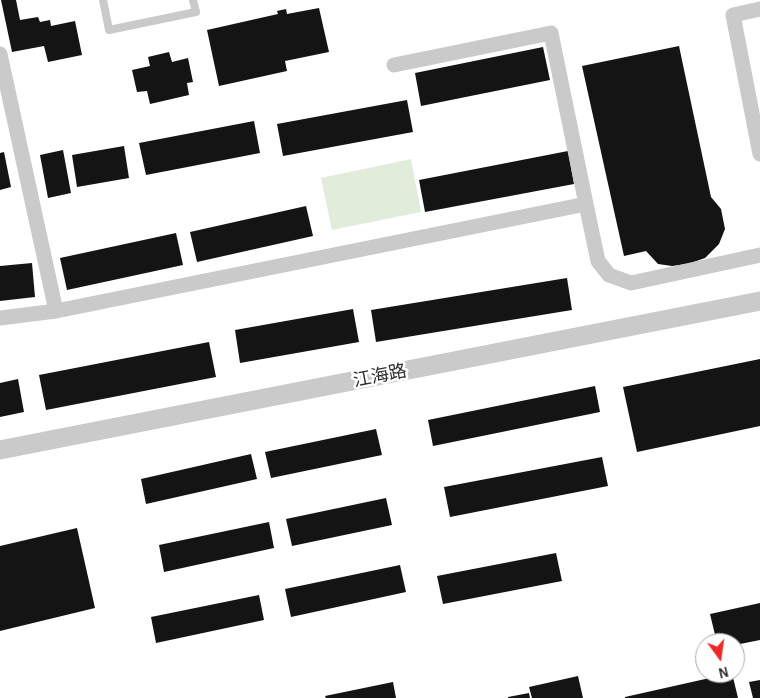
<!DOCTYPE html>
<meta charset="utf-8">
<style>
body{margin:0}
#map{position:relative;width:760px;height:698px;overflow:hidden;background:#fff;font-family:"Alegreya Sans",sans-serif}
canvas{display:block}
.north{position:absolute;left:695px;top:633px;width:50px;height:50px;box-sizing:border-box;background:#fff;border:1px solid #ababab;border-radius:50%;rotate:166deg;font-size:14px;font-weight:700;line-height:20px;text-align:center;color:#2d2d2d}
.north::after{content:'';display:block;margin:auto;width:18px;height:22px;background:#ee2a25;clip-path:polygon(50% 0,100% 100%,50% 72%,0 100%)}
</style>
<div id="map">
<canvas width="760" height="698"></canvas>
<div class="north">N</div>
</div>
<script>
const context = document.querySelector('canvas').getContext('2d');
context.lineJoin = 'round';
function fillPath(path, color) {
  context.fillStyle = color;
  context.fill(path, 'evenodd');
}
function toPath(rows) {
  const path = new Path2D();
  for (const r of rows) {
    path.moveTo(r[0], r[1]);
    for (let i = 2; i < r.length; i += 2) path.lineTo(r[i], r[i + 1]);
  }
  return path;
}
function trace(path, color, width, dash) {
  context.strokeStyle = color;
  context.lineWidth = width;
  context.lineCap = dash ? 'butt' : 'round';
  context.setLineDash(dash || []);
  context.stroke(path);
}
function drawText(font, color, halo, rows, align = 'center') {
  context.font = font + ' "Alegreya Sans","Noto Sans SC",sans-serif';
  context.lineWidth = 5;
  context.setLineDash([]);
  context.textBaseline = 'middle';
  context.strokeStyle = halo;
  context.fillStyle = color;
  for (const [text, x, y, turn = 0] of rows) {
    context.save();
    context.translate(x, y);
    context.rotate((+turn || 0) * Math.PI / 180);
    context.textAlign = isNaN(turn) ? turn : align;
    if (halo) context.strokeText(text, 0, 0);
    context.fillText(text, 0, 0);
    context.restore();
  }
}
fillPath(toPath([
 [411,159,421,212,332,230,321,178]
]), '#e2ecda');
fillPath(toPath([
 [1,0,16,0,20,20,38,17,40,22,50,20,51,26,75,21,82,55,48,62,44,46,12,52],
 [319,8,329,52,285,61,287,71,219,86,207,30,278,14,277,11,286,9,287,14],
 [679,46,711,197,721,209,725,229,719,244,705,258,688,264,672,266,658,264,646,251,624,256,582,66],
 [543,47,550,80,421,106,415,73],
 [169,52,172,62,188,58,193,82,187,83,189,95,150,104,147,91,137,92,132,70,150,66,148,57],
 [407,100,413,132,283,156,277,124],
 [254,121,260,153,146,175,139,143],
 [124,146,129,178,77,187,72,155],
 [63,150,71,193,48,198,40,155],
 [568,151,574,184,425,212,419,180],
 [4,152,11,187,0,190,0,153],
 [306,206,313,236,197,262,190,232],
 [176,233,183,265,67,290,60,258],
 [32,263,35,297,0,301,0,266],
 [567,278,572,310,376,342,371,310],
 [353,309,359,342,240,363,235,330],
 [209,342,216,377,46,410,39,375],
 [760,359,760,426,637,452,623,387],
 [18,379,24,412,0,417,0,383],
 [595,386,600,412,433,446,428,420],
 [376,429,382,455,271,478,265,452],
 [251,454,257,479,146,504,141,479],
 [602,457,608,486,450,517,444,487],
 [386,498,392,525,292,546,286,519],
 [269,522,274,548,164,572,159,545],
 [77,528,95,608,0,631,0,546],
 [556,553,562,581,443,604,437,576],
 [400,565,406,592,291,617,285,589],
 [259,595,264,620,156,643,151,617],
 [760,603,760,640,735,645,735,643,717,643,710,614],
 [732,673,738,698,625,698,625,697],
 [578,676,583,698,532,698,529,687],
 [760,680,760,698,753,698,749,682],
 [393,682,396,698,326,698,325,696],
 [529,693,530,698,508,698,508,697]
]), '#141414');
trace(toPath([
 [103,0,109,30,196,12,193,0]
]), '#cacaca', 8);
trace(toPath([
 [760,9,733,15,760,154],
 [0,54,56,311,0,318],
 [394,65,551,33,586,204],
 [56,311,586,204,598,261,609,275,631,283,760,255]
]), '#cacaca', 15);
trace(toPath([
 [0,450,760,301]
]), '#cacaca', 19);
drawText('18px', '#2d2d2d', '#fff', [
 ["江海路",380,376,-11]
]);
</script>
